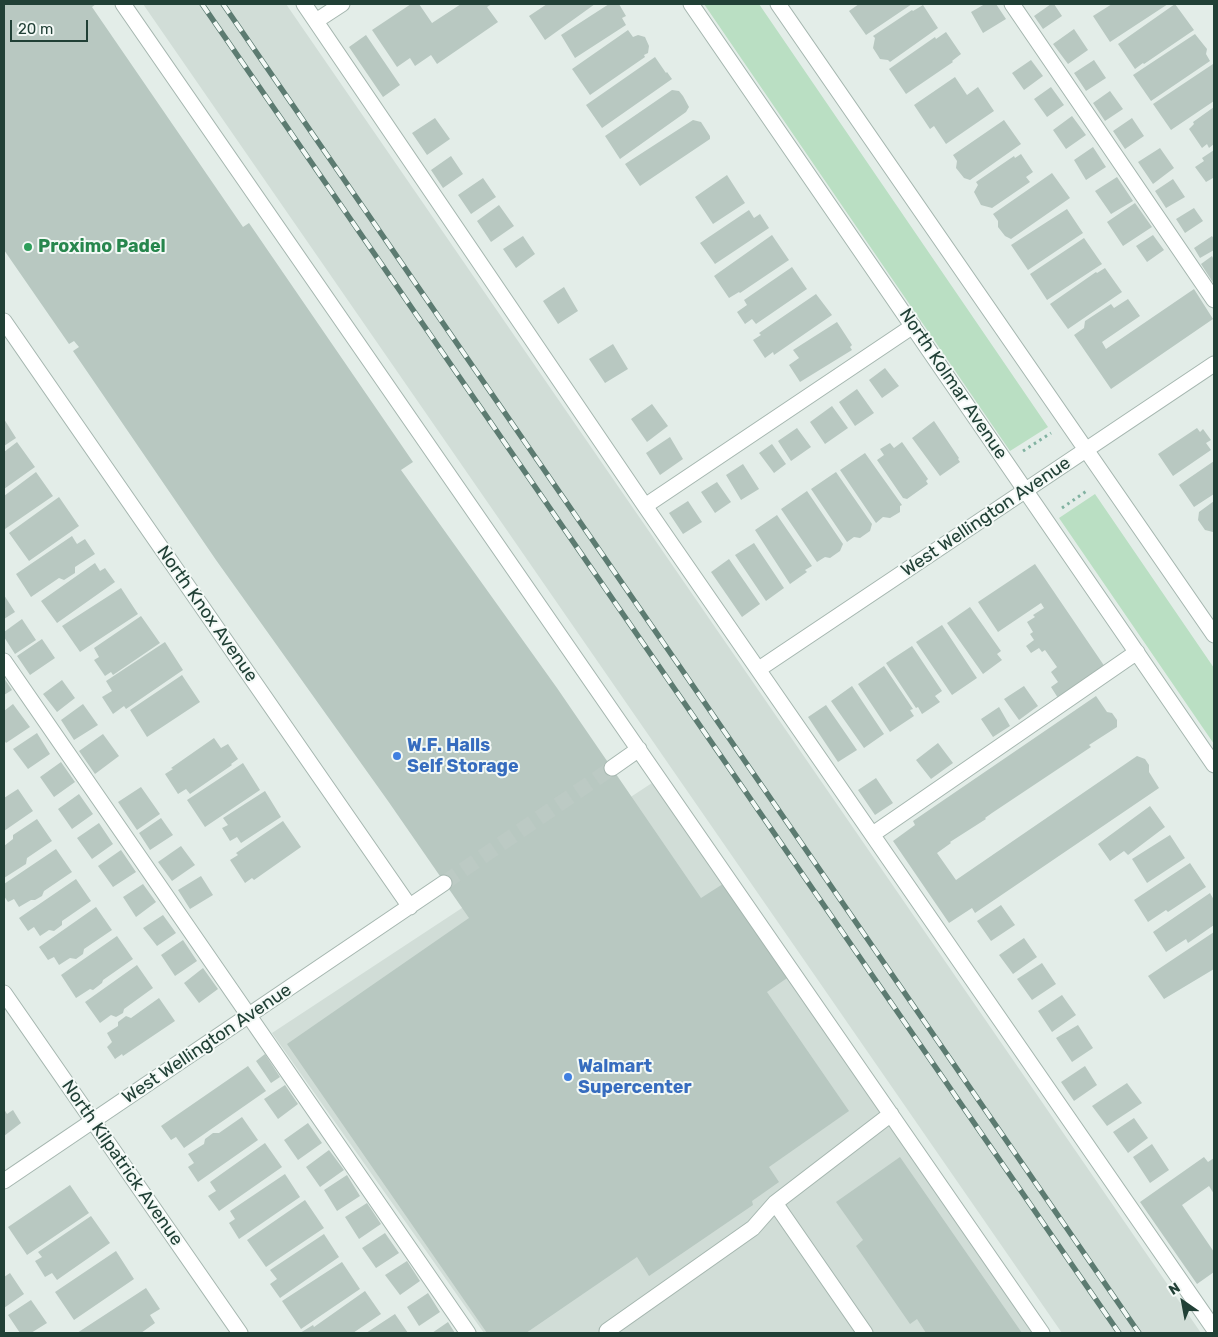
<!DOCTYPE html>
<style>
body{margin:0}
#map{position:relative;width:1218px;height:1337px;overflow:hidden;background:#e3ede8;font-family:Rubik,sans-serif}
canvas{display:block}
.frame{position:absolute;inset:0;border:5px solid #214036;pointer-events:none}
.north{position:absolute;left:1158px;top:1277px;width:50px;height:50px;-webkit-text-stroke:4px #f3f9f6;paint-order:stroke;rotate:327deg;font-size:14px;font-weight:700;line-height:20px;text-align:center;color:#214036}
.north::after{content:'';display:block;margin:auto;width:18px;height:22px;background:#214036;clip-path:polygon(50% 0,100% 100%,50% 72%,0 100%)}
.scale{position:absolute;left:10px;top:20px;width:78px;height:22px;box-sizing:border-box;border:2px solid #214036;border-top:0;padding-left:6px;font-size:15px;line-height:18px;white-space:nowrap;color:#214036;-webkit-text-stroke:4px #f3f9f6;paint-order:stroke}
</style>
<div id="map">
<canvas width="1218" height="1337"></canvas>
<div class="frame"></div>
<div class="north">N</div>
<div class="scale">20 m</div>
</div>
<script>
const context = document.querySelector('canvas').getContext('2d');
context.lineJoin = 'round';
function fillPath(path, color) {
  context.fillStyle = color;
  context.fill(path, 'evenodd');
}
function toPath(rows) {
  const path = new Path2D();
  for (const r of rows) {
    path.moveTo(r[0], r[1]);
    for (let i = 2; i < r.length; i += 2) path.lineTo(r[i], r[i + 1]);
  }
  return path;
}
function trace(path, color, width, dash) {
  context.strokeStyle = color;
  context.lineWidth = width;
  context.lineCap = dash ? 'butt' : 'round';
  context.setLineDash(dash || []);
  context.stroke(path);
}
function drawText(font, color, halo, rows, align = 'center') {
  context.font = font + ' Rubik,sans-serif';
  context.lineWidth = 4;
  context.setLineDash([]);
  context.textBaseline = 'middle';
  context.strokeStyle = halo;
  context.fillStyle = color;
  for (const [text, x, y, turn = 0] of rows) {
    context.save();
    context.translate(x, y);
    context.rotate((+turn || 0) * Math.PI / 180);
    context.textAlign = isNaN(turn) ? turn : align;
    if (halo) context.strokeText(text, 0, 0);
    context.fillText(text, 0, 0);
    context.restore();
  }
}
fillPath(toPath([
 [143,4,286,4,1201,1333,1062,1333],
 [655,781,1033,1333,484,1333,272,1033]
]), '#d1ddd7');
fillPath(toPath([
 [704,4,759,4,1048,427,1010,451],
 [1095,494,1214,668,1214,744,1059,518]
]), '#badfc3');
fillPath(toPath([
 [4,4,96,4,92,7,243,227,249,223,413,462,401,470,557,688,701,898,726,882,790,976,767,992,849,1111,769,1167,779,1182,752,1201,753,1205,649,1276,637,1257,526,1333,487,1333,287,1044,469,918,388,801,216,560,73,351,79,347,74,341,69,344,4,250],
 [411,4,419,4,432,23,461,4,492,4,487,7,498,22,437,64,431,55,415,66,410,58,397,67,372,30],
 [547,4,595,4,545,40,529,16],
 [609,4,619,4,626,16,622,18,626,25,575,58,561,35],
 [859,4,912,4,866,35,849,11],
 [985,4,996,4,1006,19,983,33,971,12],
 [1051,4,1054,4,1062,16,1043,29,1034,16],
 [1112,4,1168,4,1110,42,1093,16],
 [1175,4,1194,30,1144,64,1143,63,1135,69,1118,44],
 [923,5,938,28,890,62,888,60,880,59,873,48,875,38,873,36,912,10,913,11],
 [1074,29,1088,50,1068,64,1053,44],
 [628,30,633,37,638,35,645,37,649,46,648,53,644,55,645,57,590,95,572,69],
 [946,32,961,54,952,61,953,62,906,94,889,69,935,37,936,39],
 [1195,34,1207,49,1206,54,1210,61,1151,101,1133,75],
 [366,35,400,85,383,97,349,47],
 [655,57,666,73,667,72,672,79,602,128,586,105],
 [1031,60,1043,76,1024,90,1012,73],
 [1094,60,1106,78,1086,91,1074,73],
 [1213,64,1214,101,1171,130,1153,104],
 [955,77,967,95,978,87,994,111,946,144,934,126,930,129,914,105],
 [1051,87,1064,105,1047,117,1034,99],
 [672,90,679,91,683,96,689,107,686,112,620,159,605,136],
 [1110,91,1123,109,1105,121,1093,103],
 [1214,107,1214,144,1209,148,1207,144,1202,148,1189,129,1194,124,1193,122],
 [1072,116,1086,135,1066,149,1053,130],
 [435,118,450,139,427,155,412,133],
 [1132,118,1144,136,1125,149,1113,131],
 [693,120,701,122,710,136,710,139,640,186,625,164],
 [1004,120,1021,144,970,180,964,178,956,168,957,161,953,155],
 [1093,147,1106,167,1086,180,1074,160],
 [1160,148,1174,168,1153,184,1138,162],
 [1214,150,1214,180,1213,178,1206,182,1195,167,1204,161,1202,158],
 [1021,154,1033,172,1026,177,1030,182,992,208,981,205,974,192,978,185,976,182,1014,156,1015,158],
 [451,156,463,174,443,188,431,170],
 [1052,173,1070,198,1011,239,1005,236,998,227,998,221,993,214],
 [727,175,745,203,713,224,695,197],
 [1117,177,1133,201,1111,214,1095,191],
 [483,178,496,197,471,214,458,195],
 [1173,179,1185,197,1166,208,1155,191],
 [1135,203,1152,227,1123,246,1107,222],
 [499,205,514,226,491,242,477,221],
 [1194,208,1203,221,1185,233,1176,219],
 [1067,209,1083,233,1028,270,1011,245],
 [749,210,754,218,760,214,769,228,715,264,700,243],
 [772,235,789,260,740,293,739,292,729,298,714,276],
 [1153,235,1164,250,1147,262,1136,246],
 [523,236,535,254,516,268,503,249],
 [1212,236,1214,239,1214,250,1200,258,1194,248],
 [1084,238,1102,264,1047,300,1030,274],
 [1212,256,1214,260,1214,284,1201,264],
 [792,267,807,289,756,324,752,319,745,324,737,312,747,305,744,300],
 [1105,268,1122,292,1068,329,1050,304,1096,272,1097,273],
 [564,287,578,311,558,324,543,301],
 [1194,289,1213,319,1111,389,1074,335,1084,328,1085,321,1111,304,1114,308,1128,299,1140,316,1102,342,1106,349],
 [816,294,832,315,774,355,773,352,765,358,753,340,761,335,759,333],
 [837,322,852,345,850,347,852,350,800,382,789,365,799,358,793,350],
 [613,344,628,369,605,383,589,359],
 [885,368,899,386,882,398,869,380],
 [857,389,874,413,855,426,839,402],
 [652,404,668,426,647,442,631,419],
 [832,406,848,428,825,444,810,422],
 [4,419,16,438,4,446],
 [934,421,959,458,958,459,960,462,940,476,912,438],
 [797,428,811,447,791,461,778,441],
 [1197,428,1200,432,1203,429,1211,440,1206,443,1211,450,1173,476,1158,454],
 [670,437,683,459,660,475,646,453],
 [17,442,35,467,4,489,4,452],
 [902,442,928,479,926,481,928,484,907,499,903,498,877,460,884,455,880,449,890,443,894,448],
 [772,444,786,464,774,473,759,453],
 [865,453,902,505,900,506,900,512,890,518,883,517,876,523,840,470],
 [1214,461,1214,494,1194,507,1179,485],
 [743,464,759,489,741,500,726,475],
 [36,472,53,496,5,529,4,527,4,496],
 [836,472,872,524,870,531,860,538,854,537,847,542,811,489],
 [717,482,731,502,715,513,701,492],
 [807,491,843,544,840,551,830,558,825,557,817,562,781,509],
 [59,497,79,526,29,561,9,533],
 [688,501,702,522,683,534,669,513],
 [1214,501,1214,531,1213,532,1205,530,1198,520,1199,512],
 [777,515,812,566,805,570,807,572,790,584,755,530],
 [72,536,77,544,85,539,95,554,75,567,75,573,64,580,59,578,31,597,16,574],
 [754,543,784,588,766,601,735,555],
 [729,559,760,604,742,617,711,572],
 [95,563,100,571,105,568,115,582,57,623,41,601],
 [1035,564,1105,667,1058,698,1051,687,1058,682,1051,672,1057,667,1045,650,1042,652,1039,648,1031,653,1026,646,1034,640,1030,634,1033,632,1027,622,1035,617,1033,615,1044,608,1041,603,998,632,978,602],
 [121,588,138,614,80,652,62,626],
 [4,595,15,612,4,619],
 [970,607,1001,651,997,654,1002,660,983,674,947,623],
 [141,616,160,643,113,675,111,672,105,676,94,660,99,657,94,648],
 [22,619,36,640,15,654,4,637,4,632],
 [942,625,977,678,952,695,916,642],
 [42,639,55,658,30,675,17,656],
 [165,642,183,670,126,709,124,706,113,714,102,697,112,691,106,681],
 [912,646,942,691,935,696,940,702,922,714,918,707,916,708,886,663],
 [884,666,913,709,910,710,914,716,890,732,858,684],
 [182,675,200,702,147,737,130,710],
 [4,678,12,690,4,695],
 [62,680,75,698,57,712,43,694],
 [852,686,884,734,864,748,831,701],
 [1024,686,1038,706,1019,720,1004,699],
 [1096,696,1107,712,1112,713,1117,720,1117,727,1089,745,1091,747,992,813,985,818,986,819,950,842,951,843,937,853,956,880,1137,756,1145,759,1149,765,1149,772,1159,788,975,913,972,908,949,923,893,841,915,825,913,821],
 [13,704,30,727,6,743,4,740,4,711],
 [83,704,98,725,74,740,61,720],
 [826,705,857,750,838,762,808,717],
 [999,707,1010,726,993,737,981,719],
 [37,733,50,754,28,769,13,749],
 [103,734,119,756,95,774,79,751],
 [214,738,221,748,228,744,238,759,231,764,232,765,190,794,186,789,178,794,165,774,173,769,171,768],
 [938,743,953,763,931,779,916,760],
 [61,762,75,782,54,797,40,777],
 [243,763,260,790,205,827,187,800],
 [876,778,893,803,875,815,858,790],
 [141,787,160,814,137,830,118,802],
 [18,789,33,811,4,831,4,798],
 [265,791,281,817,241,843,237,837,230,841,222,828,228,825,223,818],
 [79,794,93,814,72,829,58,809],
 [1150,806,1165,827,1128,855,1124,851,1110,861,1098,844],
 [161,818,173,835,150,850,139,833],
 [37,819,52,841,27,858,26,864,4,878,4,846,13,839,13,835],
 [283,821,301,847,254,880,252,878,245,883,230,860,238,855,236,853],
 [99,823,113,844,92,859,77,838],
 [1170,835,1185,858,1147,883,1132,859],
 [181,846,195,865,172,881,158,862],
 [56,849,72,872,44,891,42,896,35,900,31,900,19,907,14,899,8,902,4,896,4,884],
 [121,850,136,872,113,887,98,866],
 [1190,863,1206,887,1168,912,1166,910,1148,922,1134,900],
 [201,876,213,895,190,909,178,890],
 [76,879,91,901,62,921,62,925,54,931,49,930,40,936,34,927,28,931,19,918],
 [143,884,156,902,136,917,123,897],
 [1210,893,1214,900,1214,925,1188,943,1186,939,1166,952,1153,932],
 [1001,905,1015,925,991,941,977,921],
 [96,907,112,930,84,949,83,954,76,959,70,958,59,965,54,957,48,960,39,947],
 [163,915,176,933,157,946,143,928],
 [1214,932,1214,969,1164,999,1148,976],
 [117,936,133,959,103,980,102,983,93,990,90,989,76,998,61,975],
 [1024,938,1037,957,1013,974,999,955],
 [183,940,197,961,175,976,161,955],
 [1042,963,1056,984,1032,1000,1017,979],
 [137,965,153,988,124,1009,123,1013,116,1017,111,1015,100,1023,85,1002],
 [203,968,218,989,199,1003,184,983],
 [1062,995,1076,1015,1052,1032,1038,1011],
 [159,998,175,1021,123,1056,122,1054,115,1059,107,1047,112,1042,107,1033,118,1026,118,1022,126,1016,131,1018],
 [1078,1025,1093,1048,1072,1062,1056,1038],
 [265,1054,280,1077,271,1083,256,1061],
 [248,1066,266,1091,184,1148,176,1137,171,1140,161,1126],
 [1085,1066,1097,1085,1074,1101,1061,1082],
 [1127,1083,1142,1103,1107,1126,1092,1106],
 [285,1085,298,1104,278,1119,264,1099],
 [4,1109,7,1114,13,1110,21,1123,4,1136],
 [242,1117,258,1140,198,1182,188,1167,194,1163,188,1154,204,1144,205,1139,213,1133,219,1133],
 [1134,1118,1148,1138,1128,1153,1113,1132],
 [308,1123,322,1143,298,1160,284,1140],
 [265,1143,282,1167,219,1211,208,1196,216,1191,210,1182],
 [1152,1144,1169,1170,1150,1183,1133,1157],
 [329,1150,344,1170,320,1187,306,1167],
 [900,1157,1022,1333,926,1333,917,1319,910,1324,856,1246,863,1240,836,1202],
 [1204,1157,1208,1162,1214,1158,1214,1194,1209,1186,1182,1205,1214,1252,1214,1272,1197,1284,1140,1202],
 [285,1174,300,1197,239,1239,229,1223,235,1219,230,1211],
 [347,1175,360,1196,337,1211,324,1190],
 [70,1185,89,1213,27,1255,8,1227],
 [305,1200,324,1228,266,1267,247,1240],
 [367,1203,381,1224,359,1239,345,1217],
 [91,1216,110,1243,57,1280,52,1273,45,1277,35,1261,42,1257,38,1252],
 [385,1233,399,1253,376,1268,362,1248],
 [324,1234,339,1257,280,1298,270,1284,277,1279,270,1270],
 [116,1251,134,1279,74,1320,55,1292],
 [407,1261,420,1281,400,1295,385,1275],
 [342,1262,360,1289,301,1329,282,1301],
 [10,1273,24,1294,4,1308,4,1277],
 [146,1288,160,1309,150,1315,155,1323,141,1333,77,1333],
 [365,1291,381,1314,353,1333,300,1333,313,1325,314,1327],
 [428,1293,440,1312,419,1326,407,1307],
 [31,1300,47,1323,31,1333,20,1333,8,1315],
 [395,1314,408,1333,366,1333],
 [448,1322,455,1333,432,1333]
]), '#b8c8c1');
trace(toPath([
 [444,883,612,768]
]), '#bccac4', 15, [15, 8]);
const minor = toPath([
 [123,4,1042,1333],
 [304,4,645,506,1214,1329],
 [691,4,1214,765],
 [778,4,1214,635],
 [1012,4,1214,300],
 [316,21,342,4],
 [4,321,410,907],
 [645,506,913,326],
 [4,661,468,1333],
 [759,669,1214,364],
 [612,768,639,749],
 [873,834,1137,652],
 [4,993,240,1333],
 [4,1181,444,883],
 [775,1203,865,1333],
 [609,1333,607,1331,753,1228,775,1203,891,1114]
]);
trace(minor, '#a5b6af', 17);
trace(toPath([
 [1023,451,1051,433],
 [1062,508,1088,490]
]), '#81b2a1', 3, [2.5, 4]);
trace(minor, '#fff', 15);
const rail = toPath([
 [202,4,1119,1333],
 [223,4,1139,1333]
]);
trace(rail, '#5c7b71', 5.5);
trace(rail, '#f3f9f6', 4, [11]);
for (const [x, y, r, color] of [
 [28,247,5,"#2e9e5b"],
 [397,756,5,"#3f7fe0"],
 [568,1077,5,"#3f7fe0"]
]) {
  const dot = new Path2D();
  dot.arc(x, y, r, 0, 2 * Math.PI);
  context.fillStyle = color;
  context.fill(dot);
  trace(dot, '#f3f9f6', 2);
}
drawText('bold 18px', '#27864d', '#f3f9f6', [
 ["Proximo Padel",38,247]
], 'left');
drawText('18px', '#214036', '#f3f9f6', [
 ["North Kolmar Avenue",953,384,56],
 ["West Wellington Avenue",986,517,-34],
 ["North Knox Avenue",207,614,55],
 ["West Wellington Avenue",207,1044,-34],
 ["North Kilpatrick Avenue",122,1163,55]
]);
drawText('bold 18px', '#366cbe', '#f3f9f6', [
 ["W.F. Halls",407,746],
 ["Self Storage",407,767],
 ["Walmart",578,1067],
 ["Supercenter",578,1088]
], 'left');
</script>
